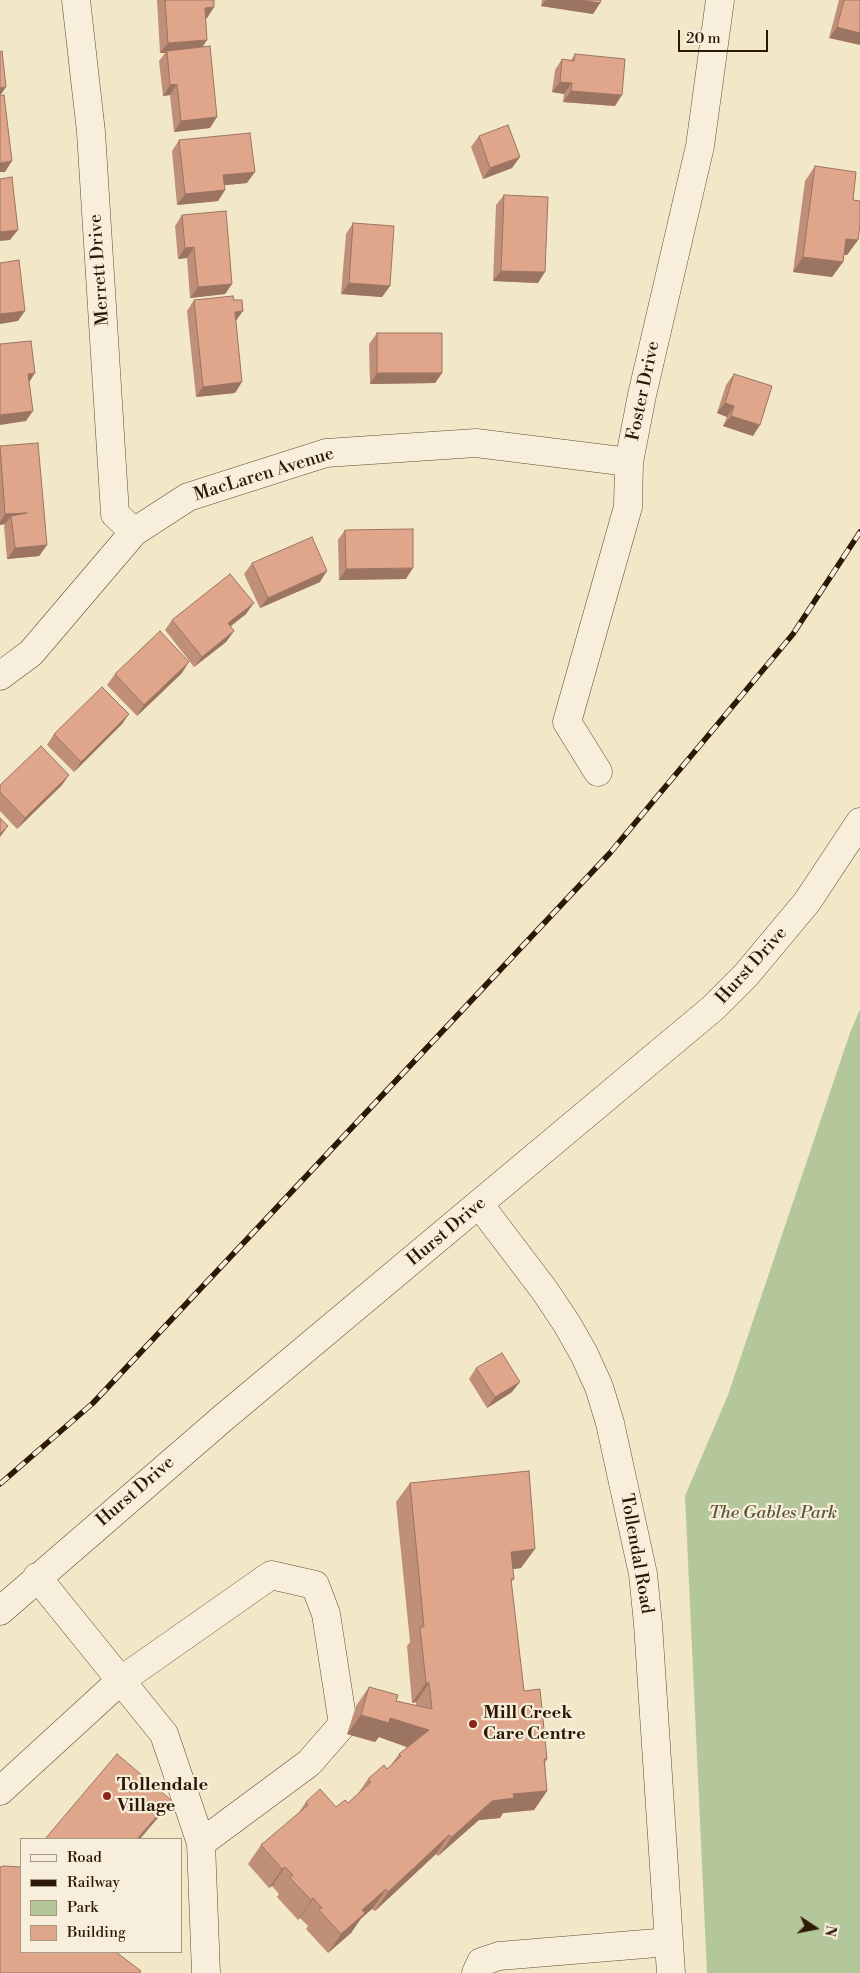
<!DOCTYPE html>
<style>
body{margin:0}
#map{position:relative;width:860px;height:1973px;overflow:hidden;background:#f2e7c7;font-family:"Libre Bodoni",serif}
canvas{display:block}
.legend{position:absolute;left:20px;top:1838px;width:162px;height:115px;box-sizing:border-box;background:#f7efdb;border:1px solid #a69985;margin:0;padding:6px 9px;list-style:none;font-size:15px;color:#2d1803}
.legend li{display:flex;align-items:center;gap:10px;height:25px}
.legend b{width:25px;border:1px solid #a69985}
.north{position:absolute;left:790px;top:1903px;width:50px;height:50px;-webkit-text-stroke:4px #f7efdb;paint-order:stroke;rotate:101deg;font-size:14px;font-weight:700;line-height:20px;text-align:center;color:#2d1803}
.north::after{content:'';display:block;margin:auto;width:18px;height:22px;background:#2d1803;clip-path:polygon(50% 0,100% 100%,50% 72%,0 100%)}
.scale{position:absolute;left:678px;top:30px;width:90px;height:22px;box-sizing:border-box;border:2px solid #2d1803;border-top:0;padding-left:6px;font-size:15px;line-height:18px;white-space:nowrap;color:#2d1803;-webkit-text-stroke:4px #f7efdb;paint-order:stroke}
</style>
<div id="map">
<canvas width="860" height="1973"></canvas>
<ul class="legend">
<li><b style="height:6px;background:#f7efdb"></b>Road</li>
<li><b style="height:6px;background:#2d1803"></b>Railway</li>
<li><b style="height:14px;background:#b4c79a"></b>Park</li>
<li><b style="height:14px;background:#dfa68c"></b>Building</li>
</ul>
<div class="north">N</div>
<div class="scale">20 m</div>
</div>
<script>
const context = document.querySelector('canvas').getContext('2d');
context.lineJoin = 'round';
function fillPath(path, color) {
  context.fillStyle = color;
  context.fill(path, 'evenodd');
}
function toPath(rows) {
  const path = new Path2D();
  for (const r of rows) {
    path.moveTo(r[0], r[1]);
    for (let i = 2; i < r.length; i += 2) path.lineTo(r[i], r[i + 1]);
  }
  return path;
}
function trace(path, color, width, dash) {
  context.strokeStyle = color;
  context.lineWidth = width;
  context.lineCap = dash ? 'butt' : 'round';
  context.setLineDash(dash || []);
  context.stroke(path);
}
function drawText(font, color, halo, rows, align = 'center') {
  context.font = font + ' "Libre Bodoni",serif';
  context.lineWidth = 4.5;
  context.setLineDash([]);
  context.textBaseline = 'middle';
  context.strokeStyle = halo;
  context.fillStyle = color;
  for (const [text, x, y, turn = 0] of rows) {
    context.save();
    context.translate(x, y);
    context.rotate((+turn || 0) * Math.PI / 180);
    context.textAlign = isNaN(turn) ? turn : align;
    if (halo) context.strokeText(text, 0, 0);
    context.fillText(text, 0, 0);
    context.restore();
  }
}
fillPath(toPath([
 [860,1009,860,1973,707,1973,685,1496,728,1395,850,1033]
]), '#b4c79a');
const minor = toPath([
 [76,0,91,132,115,514,134,532],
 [0,676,31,653,134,532,188,497,326,453,476,443,629,462],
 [598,772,567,722,628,507,629,462,642,395,700,146,720,0],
 [479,1204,545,1291,567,1324,584,1354,599,1387,610,1423,643,1574,648,1624,671,1973],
 [37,1577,164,1734,201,1843,206,1973],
 [0,1611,223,1418,713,1008,746,975,807,902,860,822],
 [0,1791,120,1681,271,1575,315,1585,326,1614,343,1724,309,1763,201,1843],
 [476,1973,481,1962,499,1956,669,1942]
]);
trace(minor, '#5e4c34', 29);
trace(minor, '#f7efdb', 28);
const rail = toPath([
 [0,1484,93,1403,610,853,793,634,860,532]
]);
trace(rail, '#2d1803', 5.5);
trace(rail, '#f7efdb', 4, [11]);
fillPath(toPath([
 [157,0,214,0,214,7,207,18,206,18,202,47,210,128,174,132,170,95,163,96,159,61,165,53,160,53],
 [542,0,601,0,600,3,593,14,541,6],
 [839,0,860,0,829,38],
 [575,54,615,106,563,102,564,94,552,92,555,70,562,59,571,60],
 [479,136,512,168,483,179,471,147],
 [179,140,247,183,225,185,225,190,218,201,177,205,172,151],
 [815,166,853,200,858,240,847,255,844,255,843,262,832,277,793,272,805,181],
 [504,195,538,283,493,281,496,205],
 [182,215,232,284,225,294,190,298,187,258,178,259,175,226],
 [353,223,390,286,382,297,341,294,346,234],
 [194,300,236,321,235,393,196,397,187,311],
 [377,333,442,373,435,383,370,384,369,344],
 [734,374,753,436,723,426,727,417,717,413,726,385],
 [0,446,47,545,39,556,7,559,4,526,5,524,0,525],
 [345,530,406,579,339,580,338,540],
 [252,563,320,582,260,608,244,574],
 [246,614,230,626,234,631,226,642,194,667,165,630,172,620],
 [182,673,137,716,107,685,115,674],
 [129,714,122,724,74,772,47,745,54,734],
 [0,785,62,785,17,829,0,811],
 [476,1368,512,1392,487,1408,469,1379],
 [410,1483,521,1568,513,1569,514,1579,511,1582,524,1691,547,1759,545,1763,547,1791,534,1810,503,1813,500,1818,479,1820,438,1856,436,1854,375,1911,372,1909,361,1919,351,1933,328,1953,306,1929,308,1926,300,1918,298,1920,277,1897,279,1894,272,1886,269,1888,248,1864,261,1845,297,1815,306,1802,336,1807,348,1803,357,1795,368,1779,387,1769,391,1765,399,1754,407,1747,379,1737,375,1742,347,1734,356,1706,369,1687,396,1701,416,1705,416,1702,412,1703,407,1646,410,1642,396,1502]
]), '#c08f78');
fillPath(toPath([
 [546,0,579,0,600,3,593,14,541,6],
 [214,7,207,18,198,19,205,8],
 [837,27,860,33,860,45,829,38],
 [207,40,200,51,167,51,165,53,160,53,168,43],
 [560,82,572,83,564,94,552,92],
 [177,84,170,95,163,96,170,85],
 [6,87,0,96,0,88],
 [571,91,622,95,615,106,563,102],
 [217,117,210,128,174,132,181,121],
 [520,157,512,168,483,179,490,168],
 [12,161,5,172,0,172,0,163],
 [255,172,247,183,216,186,223,175],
 [225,190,218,201,177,205,185,194],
 [18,230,10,240,0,241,0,232],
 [846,239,858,240,847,255,836,254],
 [194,247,187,258,178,259,185,248],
 [803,257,843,262,832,277,793,272],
 [501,271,545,272,538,283,493,281],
 [349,283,390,286,382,297,341,294],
 [232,284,225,294,190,298,198,287],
 [25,311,18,321,0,324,0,314],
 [243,311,235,322,235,312],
 [35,373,28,384,28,374],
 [377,373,442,373,435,383,370,384],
 [242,382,235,393,196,397,203,387],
 [725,403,734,406,727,417,717,413],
 [33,411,26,421,0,425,0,415],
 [731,416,760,425,753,436,723,426],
 [27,513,11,516,5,524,0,525,0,522,5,514],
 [47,545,39,556,7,559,15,548],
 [413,568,406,579,339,580,346,569],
 [327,571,320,582,260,608,268,598],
 [254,603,246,614,221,634,228,623],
 [234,631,226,642,194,667,202,657],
 [189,662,182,673,137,716,144,705],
 [129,714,122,724,74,772,81,762],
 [69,775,62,785,17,829,25,818],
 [8,826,0,837,0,834],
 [520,1382,512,1392,487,1408,495,1397],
 [535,1549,521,1568,497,1571,511,1552],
 [426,1683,429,1683,416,1702,412,1703],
 [361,1715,390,1718,429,1730,415,1750,379,1737,375,1742,347,1734],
 [547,1791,534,1810,503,1813,500,1818,479,1820,438,1856,452,1837,492,1801,513,1794],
 [171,1800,157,1819,140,1839,137,1839],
 [449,1835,436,1854,375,1911,388,1892],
 [285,1867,272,1886,269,1888,282,1869],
 [386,1889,372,1909,361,1918,351,1933,328,1953,341,1934,362,1910],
 [313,1898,300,1918,298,1920,311,1900]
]), '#9c7462');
const building = toPath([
 [165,0,214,0,214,7,205,8,207,40,168,43,165,0],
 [579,0,601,0,600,3,579,0],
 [844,0,860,0,860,33,837,27,844,0],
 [210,46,217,117,181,121,177,84,170,85,167,51,210,46],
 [2,51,6,87,0,88,0,52,2,51],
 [575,54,625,59,622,95,571,91,572,83,560,82,562,59,574,61,575,54],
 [4,95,12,161,0,163,0,96,4,95],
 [508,125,520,157,490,168,479,136,508,125],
 [250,133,255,172,223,175,225,190,185,194,179,140,250,133],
 [815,166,856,172,853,200,860,201,860,225,858,240,846,239,843,262,803,257,815,166],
 [12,177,18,230,0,232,0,179,12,177],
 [504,195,548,197,545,272,501,271,504,195],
 [226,211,232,284,198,287,194,247,185,248,182,215,226,211],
 [353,223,394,226,390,286,349,283,353,223],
 [19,260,25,311,0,314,0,263,19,260],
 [233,296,234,300,242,300,243,311,235,312,242,382,203,387,194,300,233,296],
 [377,333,442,333,442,373,377,373,377,333],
 [31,341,35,373,28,374,33,411,0,415,0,344,31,341],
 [734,374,772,386,760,425,731,416,734,406,725,403,734,374],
 [38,443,47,545,15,548,11,516,27,513,5,514,0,446,38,443],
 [413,529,413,568,346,569,345,530,413,529],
 [312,537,327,571,268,598,252,563,312,537],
 [230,574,254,603,228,623,234,631,202,657,172,620,230,574],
 [160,631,189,662,144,705,115,674,160,631],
 [102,687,129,714,81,762,54,734,102,687],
 [41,746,69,775,25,818,0,792,0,785,41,746],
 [0,818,8,826,0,834,0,818],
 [502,1353,520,1382,495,1397,476,1368,502,1353],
 [529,1471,535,1549,511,1552,514,1579,511,1579,524,1691,540,1689,547,1759,544,1759,547,1791,513,1794,514,1798,492,1801,452,1837,449,1835,388,1892,386,1889,362,1910,365,1913,341,1934,319,1910,322,1908,313,1898,311,1900,290,1878,293,1875,285,1867,282,1869,261,1845,308,1805,306,1802,320,1789,336,1807,345,1800,348,1803,371,1782,368,1779,384,1765,387,1769,401,1756,399,1754,429,1730,390,1718,389,1723,361,1715,369,1687,398,1695,396,1701,432,1709,429,1683,426,1683,420,1627,424,1627,410,1483,529,1471],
 [117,1754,171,1800,137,1839,45,1839,117,1754],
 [4,1866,21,1867,21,1952,116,1952,141,1971,140,1973,0,1973,0,1867,4,1866]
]);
fillPath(building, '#dfa68c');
trace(building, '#9c7462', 1);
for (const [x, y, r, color] of [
 [473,1724,5,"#8f2418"],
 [107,1796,5,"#8f2418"]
]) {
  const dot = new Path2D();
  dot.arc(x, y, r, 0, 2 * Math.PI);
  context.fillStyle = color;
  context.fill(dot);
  trace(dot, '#f7efdb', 2);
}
drawText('18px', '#2d1803', '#f7efdb', [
 ["Merrett Drive",100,270,-94],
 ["Foster Drive",644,391,-78],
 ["MacLaren Avenue",264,475,-17],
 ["Hurst Drive",752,966,-48],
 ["Hurst Drive",447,1232,-40],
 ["Hurst Drive",136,1492,-41],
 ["Tollendal Road",636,1554,80]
]);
drawText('italic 18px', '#5c5538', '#f7efdb', [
 ["The Gables Park",773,1514]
]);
drawText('bold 18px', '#2d1803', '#f7efdb', [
 ["Mill Creek",483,1714],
 ["Care Centre",483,1735],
 ["Tollendale",117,1786],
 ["Village",117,1807]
], 'left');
</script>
